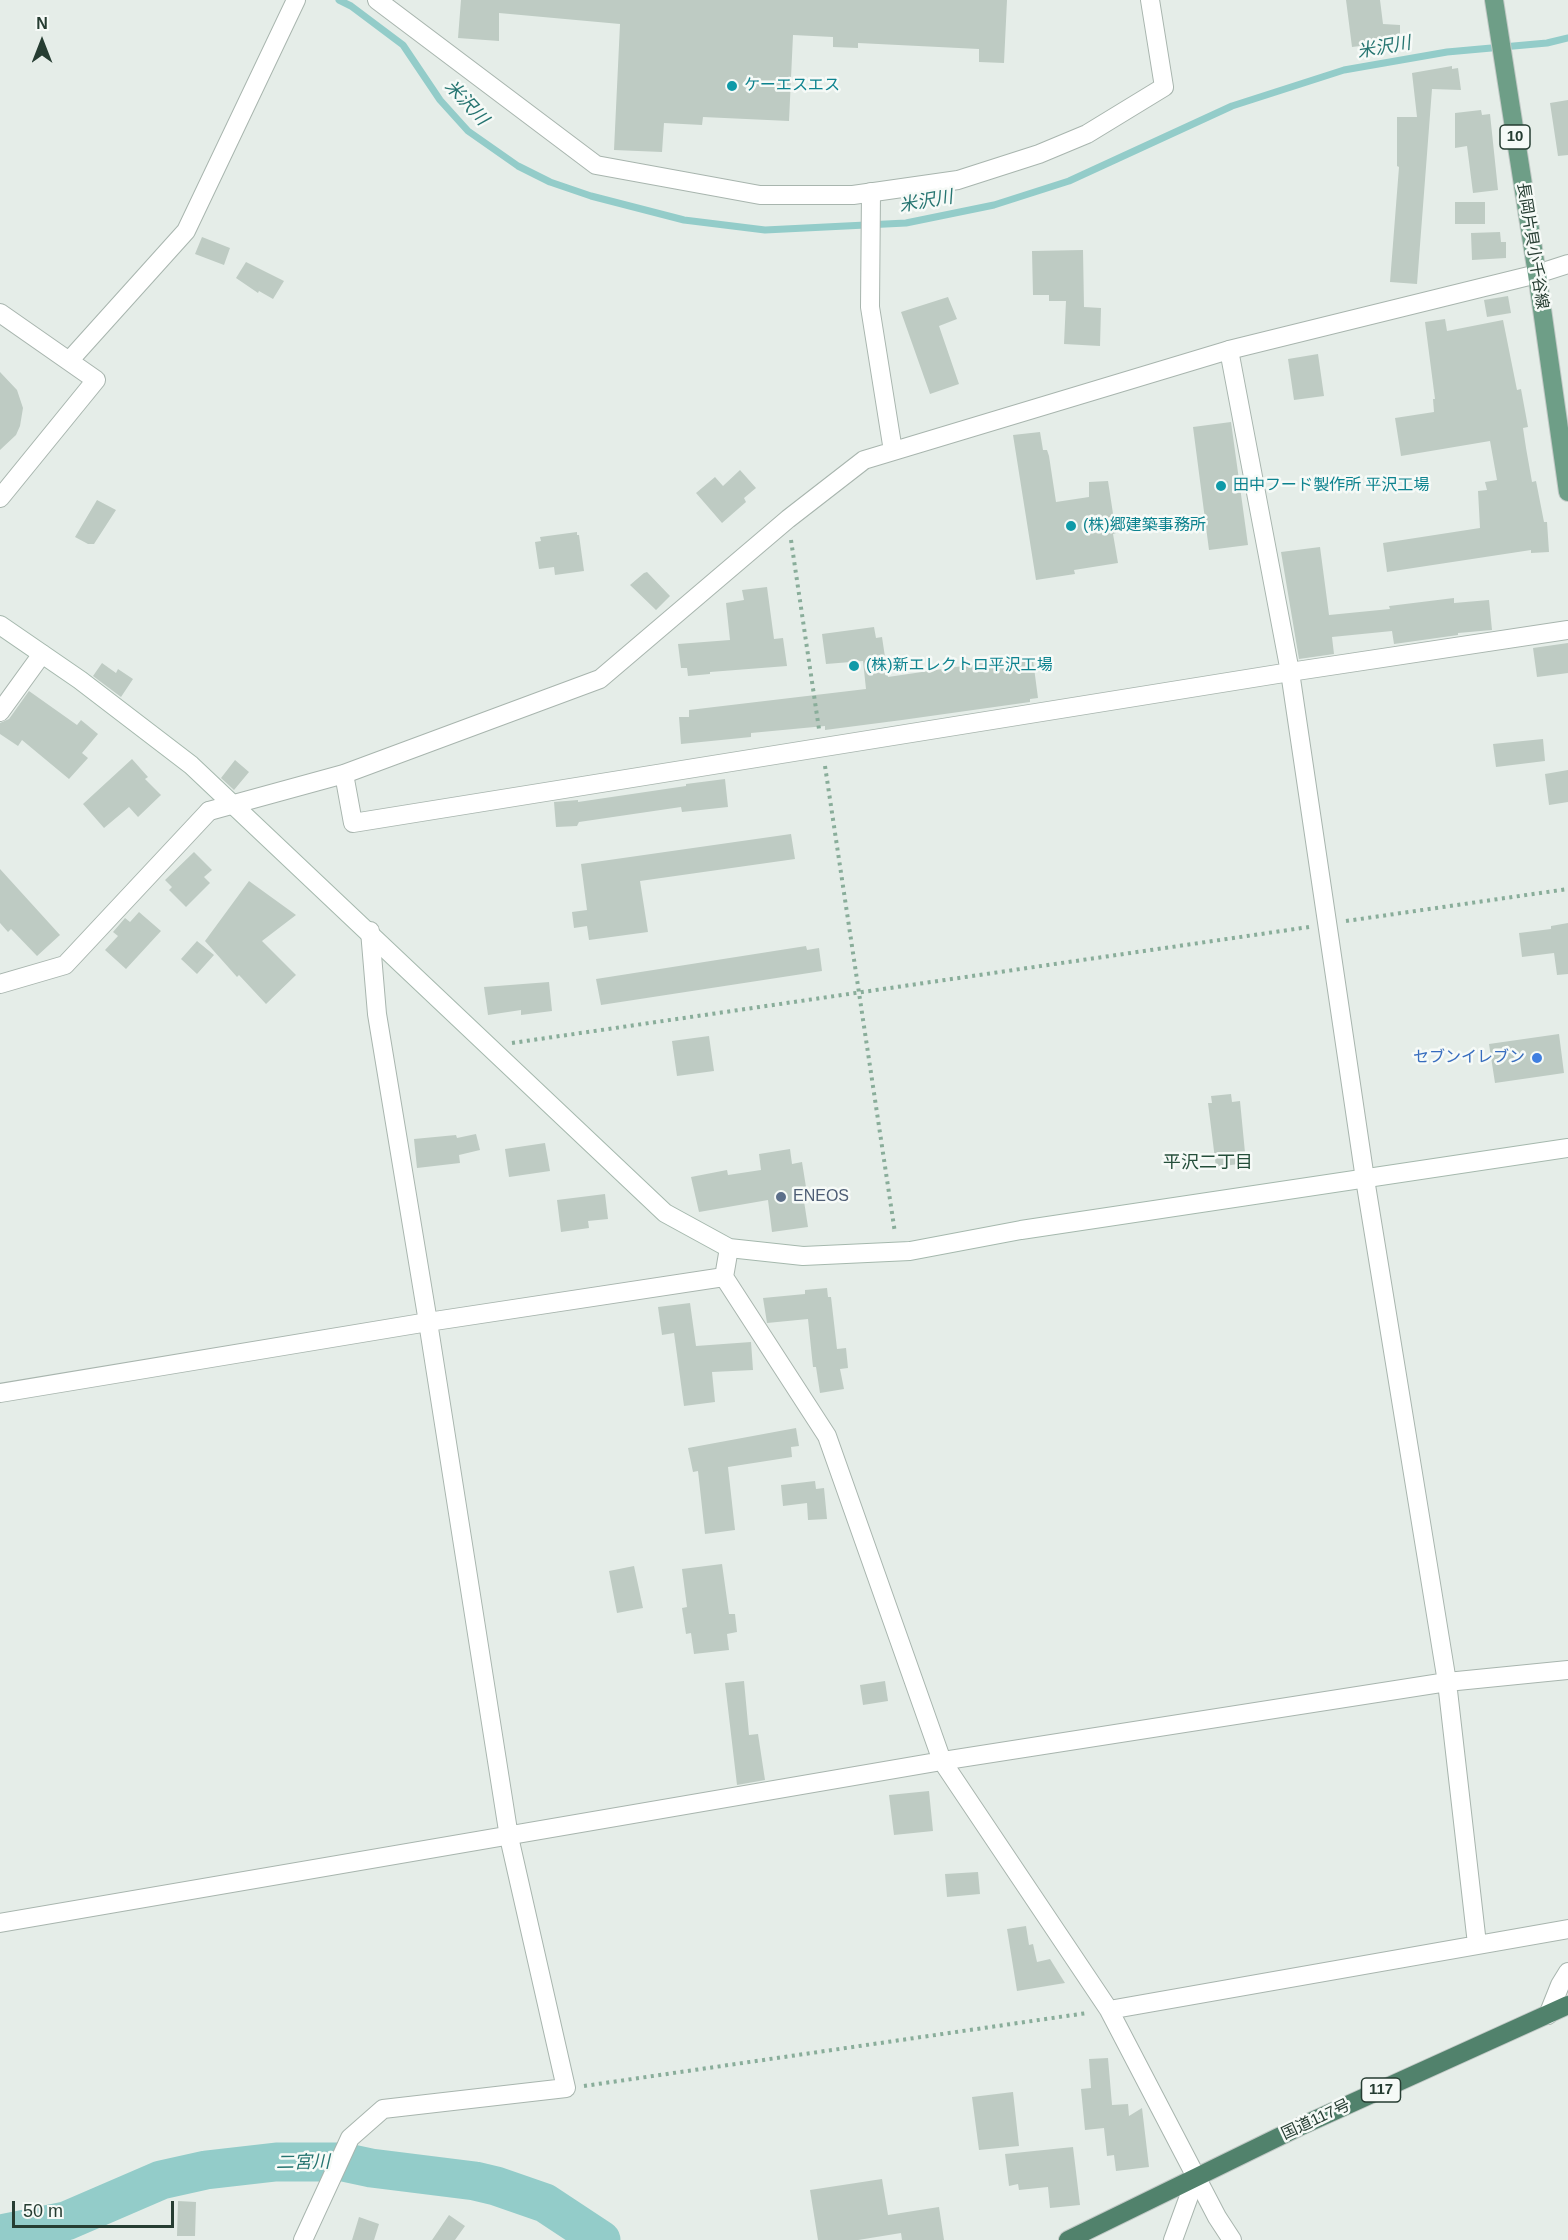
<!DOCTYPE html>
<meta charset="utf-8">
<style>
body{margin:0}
#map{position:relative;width:1568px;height:2240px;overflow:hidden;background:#e5ede8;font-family:Helvetica,sans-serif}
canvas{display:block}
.north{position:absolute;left:12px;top:12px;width:60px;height:60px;-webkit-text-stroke:4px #f6faf7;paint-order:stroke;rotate:0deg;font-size:16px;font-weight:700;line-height:24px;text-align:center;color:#263d32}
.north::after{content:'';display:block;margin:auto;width:21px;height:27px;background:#263d32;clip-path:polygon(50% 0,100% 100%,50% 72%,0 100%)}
.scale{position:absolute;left:12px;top:2201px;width:162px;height:27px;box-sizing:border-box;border:3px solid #263d32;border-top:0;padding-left:8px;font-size:18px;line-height:21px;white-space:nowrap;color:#263d32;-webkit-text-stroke:4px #f6faf7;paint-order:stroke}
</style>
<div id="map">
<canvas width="1568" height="2240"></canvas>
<div class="north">N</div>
<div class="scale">50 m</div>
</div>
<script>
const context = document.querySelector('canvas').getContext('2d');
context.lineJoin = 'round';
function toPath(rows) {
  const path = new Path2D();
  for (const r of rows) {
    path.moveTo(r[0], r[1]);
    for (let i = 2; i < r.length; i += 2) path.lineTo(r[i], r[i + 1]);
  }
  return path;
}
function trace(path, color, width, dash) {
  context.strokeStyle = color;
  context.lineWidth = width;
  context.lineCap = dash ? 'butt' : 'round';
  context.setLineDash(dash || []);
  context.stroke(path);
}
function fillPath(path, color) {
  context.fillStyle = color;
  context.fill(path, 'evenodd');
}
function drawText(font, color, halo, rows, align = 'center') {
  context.font = font + ' Helvetica,"Noto Sans JP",sans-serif';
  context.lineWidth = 5;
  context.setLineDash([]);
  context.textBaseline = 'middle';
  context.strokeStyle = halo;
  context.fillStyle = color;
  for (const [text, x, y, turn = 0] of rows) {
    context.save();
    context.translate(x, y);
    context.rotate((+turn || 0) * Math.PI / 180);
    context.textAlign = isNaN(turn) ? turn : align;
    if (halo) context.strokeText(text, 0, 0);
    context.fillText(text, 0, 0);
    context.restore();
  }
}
trace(toPath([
 [339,0,351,6,403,45,440,100,468,131,518,166,550,182,591,196,684,220,765,230,906,223,994,205,1069,181,1232,106,1344,70,1447,52,1547,43,1568,38]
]), '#93ccc9', 7);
trace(toPath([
 [0,2234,66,2221,161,2180,206,2170,276,2162,343,2162,371,2168,475,2181,496,2186,545,2203,601,2240]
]), '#93ccc9', 39);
fillPath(toPath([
 [461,0,1007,0,1004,63,979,62,979,49,858,43,858,48,833,47,833,37,793,35,789,121,703,117,702,125,664,123,662,152,614,150,620,24,499,13,499,41,458,38],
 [1346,0,1380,0,1383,24,1400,25,1400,41,1352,47],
 [1452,66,1452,69,1458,68,1461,90,1432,89,1417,284,1390,282,1399,167,1397,166,1397,117,1417,117,1412,73],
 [1568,100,1568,155,1558,156,1550,103],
 [1481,110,1482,115,1490,114,1498,190,1473,193,1467,146,1455,148,1455,113],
 [1455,202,1485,202,1485,224,1455,224],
 [1500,232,1501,242,1506,242,1506,258,1472,260,1471,233],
 [202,237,230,248,224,265,195,254],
 [1083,250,1084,307,1101,308,1100,346,1064,344,1066,301,1049,301,1049,295,1033,295,1032,251],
 [246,262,284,281,273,299,259,291,258,293,236,278],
 [1508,296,1511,313,1487,317,1484,300],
 [948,297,957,319,939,326,959,384,930,394,901,312],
 [1445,319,1447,331,1503,320,1517,390,1521,389,1528,427,1523,428,1526,448,1532,482,1536,481,1544,522,1547,522,1549,552,1531,553,1531,550,1387,572,1383,543,1480,528,1478,491,1487,490,1485,482,1497,480,1490,441,1401,456,1395,418,1434,412,1433,399,1435,399,1425,322],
 [1318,354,1324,396,1294,400,1288,359],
 [0,372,17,390,23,408,20,426,16,435,0,450],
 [1231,422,1248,545,1209,550,1193,427],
 [1040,432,1043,450,1047,450,1049,456,1056,502,1089,497,1089,482,1108,481,1116,533,1113,534,1118,563,1074,570,1075,574,1036,580,1013,435],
 [740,470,756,488,744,498,746,502,722,523,696,493,715,477,723,486],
 [97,500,116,510,94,544,88,544,75,537],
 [577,532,577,535,579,535,584,571,555,575,554,567,539,569,535,542,541,541,540,537],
 [1320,547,1329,615,1390,609,1389,606,1454,598,1454,603,1489,600,1492,630,1458,633,1458,635,1394,644,1392,631,1332,637,1334,654,1299,659,1281,552],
 [647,572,670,596,656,610,630,585,644,573],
 [767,587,774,639,783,638,787,666,710,672,710,674,688,676,687,668,681,668,678,644,730,640,726,603,744,600,742,590],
 [874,627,876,638,882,637,888,677,1024,657,1024,661,1033,660,1038,698,1030,699,1030,702,902,720,825,730,825,726,751,733,751,737,681,744,679,717,689,717,689,710,866,689,863,661,826,664,822,634],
 [1568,643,1568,673,1537,677,1533,648],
 [102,663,116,673,118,669,133,679,121,697,93,676],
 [29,691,77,725,81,720,98,734,82,753,88,758,69,779,22,740,18,746,0,734,0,723,9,719],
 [1543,739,1545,761,1496,767,1493,744],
 [132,759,148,777,145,779,161,795,138,817,129,807,104,828,83,804],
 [235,760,249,772,234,790,221,778],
 [1568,770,1568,802,1549,805,1545,774],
 [725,779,728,807,682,812,681,807,579,822,577,826,556,827,554,802,578,800,578,802,686,786,686,784],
 [791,834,795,859,640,881,648,932,589,940,587,926,574,928,572,912,587,910,581,864],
 [194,852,212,870,204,877,210,883,186,907,169,890,172,887,165,880],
 [0,869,60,935,37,956,11,929,8,932,0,923],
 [249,881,296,915,262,941,296,975,266,1004,239,975,237,977,205,941],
 [139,912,161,931,126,969,105,950,118,936,113,932,125,918,130,922],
 [1568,923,1568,974,1557,975,1554,953,1522,957,1519,933,1551,929,1551,926],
 [197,941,214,955,197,974,181,959],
 [806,946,807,950,819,948,822,971,601,1005,596,979],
 [549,982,552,1011,521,1015,521,1010,488,1015,484,987],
 [1559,1034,1564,1073,1495,1083,1489,1044],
 [709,1036,714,1071,677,1076,672,1041],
 [1231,1094,1232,1102,1240,1101,1246,1163,1216,1167,1208,1103,1212,1103,1211,1096],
 [476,1134,480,1150,459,1155,460,1163,417,1168,414,1139,456,1135,457,1138],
 [545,1143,550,1171,509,1177,505,1149],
 [790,1149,792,1164,802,1162,806,1187,802,1188,808,1227,772,1232,768,1200,699,1212,691,1177,727,1170,728,1175,761,1170,759,1154],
 [605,1194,608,1219,588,1221,589,1228,561,1232,557,1200],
 [827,1288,828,1297,831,1297,837,1349,846,1348,848,1368,840,1369,844,1389,820,1393,816,1367,813,1367,808,1319,767,1323,763,1298,805,1294,805,1290],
 [690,1303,696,1346,751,1342,753,1370,712,1372,715,1402,684,1406,674,1333,662,1335,658,1307],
 [796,1428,799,1446,791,1447,792,1457,728,1467,735,1530,705,1534,698,1471,693,1472,688,1448],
 [815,1481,816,1489,824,1488,827,1519,808,1520,807,1503,783,1506,781,1485],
 [722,1564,729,1614,735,1614,737,1632,727,1634,729,1650,694,1654,691,1633,686,1634,682,1608,687,1607,682,1569],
 [634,1566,643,1608,617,1613,609,1571],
 [744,1681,749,1735,758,1734,765,1780,737,1785,725,1683],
 [885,1681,888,1701,863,1705,860,1685],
 [929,1791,933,1831,894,1835,889,1795],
 [978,1872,980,1894,947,1897,945,1874],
 [1026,1926,1029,1945,1033,1944,1037,1962,1050,1959,1065,1983,1017,1991,1007,1929],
 [1108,2058,1112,2105,1128,2104,1129,2116,1142,2108,1149,2167,1116,2171,1114,2155,1107,2156,1104,2128,1085,2130,1081,2089,1091,2088,1089,2059],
 [1013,2092,1019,2146,979,2150,972,2097],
 [1073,2147,1080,2205,1050,2208,1048,2187,1019,2190,1018,2184,1009,2186,1005,2154],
 [882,2179,888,2215,939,2207,944,2240,902,2240,901,2233,858,2240,818,2240,810,2190],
 [178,2201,196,2202,195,2236,177,2236],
 [449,2215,465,2226,455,2240,432,2240],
 [359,2217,379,2224,374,2240,352,2240]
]), '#becbc3');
const minor = toPath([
 [377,0,596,165,760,195,853,195,958,180,1039,154,1087,134,1164,87,1150,0],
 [0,313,96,380,0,498],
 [1229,350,1290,672,1365,1179,1447,1682,1477,1944],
 [69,361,186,231,296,0],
 [0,712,42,654],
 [344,774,353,823,1290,672,1568,630],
 [0,984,65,965,209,811],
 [729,1248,724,1277,827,1436,942,1761,1109,2010,1217,2217,1232,2240],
 [0,1393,428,1322,724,1277],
 [0,1923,942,1761,1447,1682,1568,1670],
 [1109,2010,1568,1929],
 [1548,2015,1560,1985,1568,1972],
 [303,2240,350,2138,383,2109,566,2088,509,1837,428,1322,377,1014,370,931]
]);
const tertiary = toPath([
 [871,192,870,307,893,451],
 [209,811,344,774,600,679,788,519,864,460,1229,350,1537,274,1568,264],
 [1173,2240,1196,2177]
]);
const secondary = toPath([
 [0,625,80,680,191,765,665,1213,729,1248,803,1256,910,1251,1021,1230,1568,1148]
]);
const primary = toPath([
 [1494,0,1537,274,1568,492]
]);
const trunk = toPath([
 [1068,2240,1299,2127,1568,2005]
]);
trace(minor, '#a8b5ae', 20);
trace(tertiary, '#a8b5ae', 20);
trace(secondary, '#a5b8ad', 20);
trace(primary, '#c2c9c6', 20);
trace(trunk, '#c2c9c6', 20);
trace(toPath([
 [791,540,819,729],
 [825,766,895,1233],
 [1346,921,1568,889],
 [512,1043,1309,927],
 [584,2086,1087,2013]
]), '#89ad9a', 4, [3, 4.5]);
trace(minor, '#fff', 18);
trace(tertiary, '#fff', 18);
trace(secondary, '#fff', 18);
trace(primary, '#6e9e87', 18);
trace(trunk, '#51826c', 18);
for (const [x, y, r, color] of [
 [732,86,6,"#0f9aa8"],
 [1221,486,6,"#0f9aa8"],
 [1071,526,6,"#0f9aa8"],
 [854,666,6,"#0f9aa8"],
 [1537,1058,6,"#3f7fe0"],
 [781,1197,6,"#5c6f8a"]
]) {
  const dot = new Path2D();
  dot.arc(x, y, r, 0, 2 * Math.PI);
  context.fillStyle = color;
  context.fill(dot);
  trace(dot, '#f6faf7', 2);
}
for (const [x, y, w] of [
 [1515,137,30],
 [1381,2090,39]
]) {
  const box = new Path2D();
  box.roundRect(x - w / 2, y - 12, w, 24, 4.5);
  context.fillStyle = '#f6faf7';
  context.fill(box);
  trace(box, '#263d32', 1.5);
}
drawText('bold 15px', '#263d32', null, [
 ["10",1515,137],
 ["117",1381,2090]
]);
drawText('16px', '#0d838f', '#f6faf7', [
 ["ケーエスエス",744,86],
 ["田中フード製作所 平沢工場",1233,486],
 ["(株)郷建築事務所",1083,526],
 ["(株)新エレクトロ平沢工場",866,666]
], 'left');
drawText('16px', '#263d32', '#f6faf7', [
 ["長岡片貝小千谷線",1532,246,81],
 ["国道117号",1316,2120,-25]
]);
drawText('16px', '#366cbe', '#f6faf7', [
 ["セブンイレブン",1525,1058]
], 'right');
drawText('16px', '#4e5e75', '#f6faf7', [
 ["ENEOS",793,1197]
], 'left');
drawText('italic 18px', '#257470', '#f6faf7', [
 ["米沢川",1384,48,-10],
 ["米沢川",466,103,47],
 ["米沢川",926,202,-10],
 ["二宮川",303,2163,-1]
]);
drawText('18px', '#244e3a', '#f6faf7', [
 ["平沢二丁目",1208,1163]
]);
</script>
